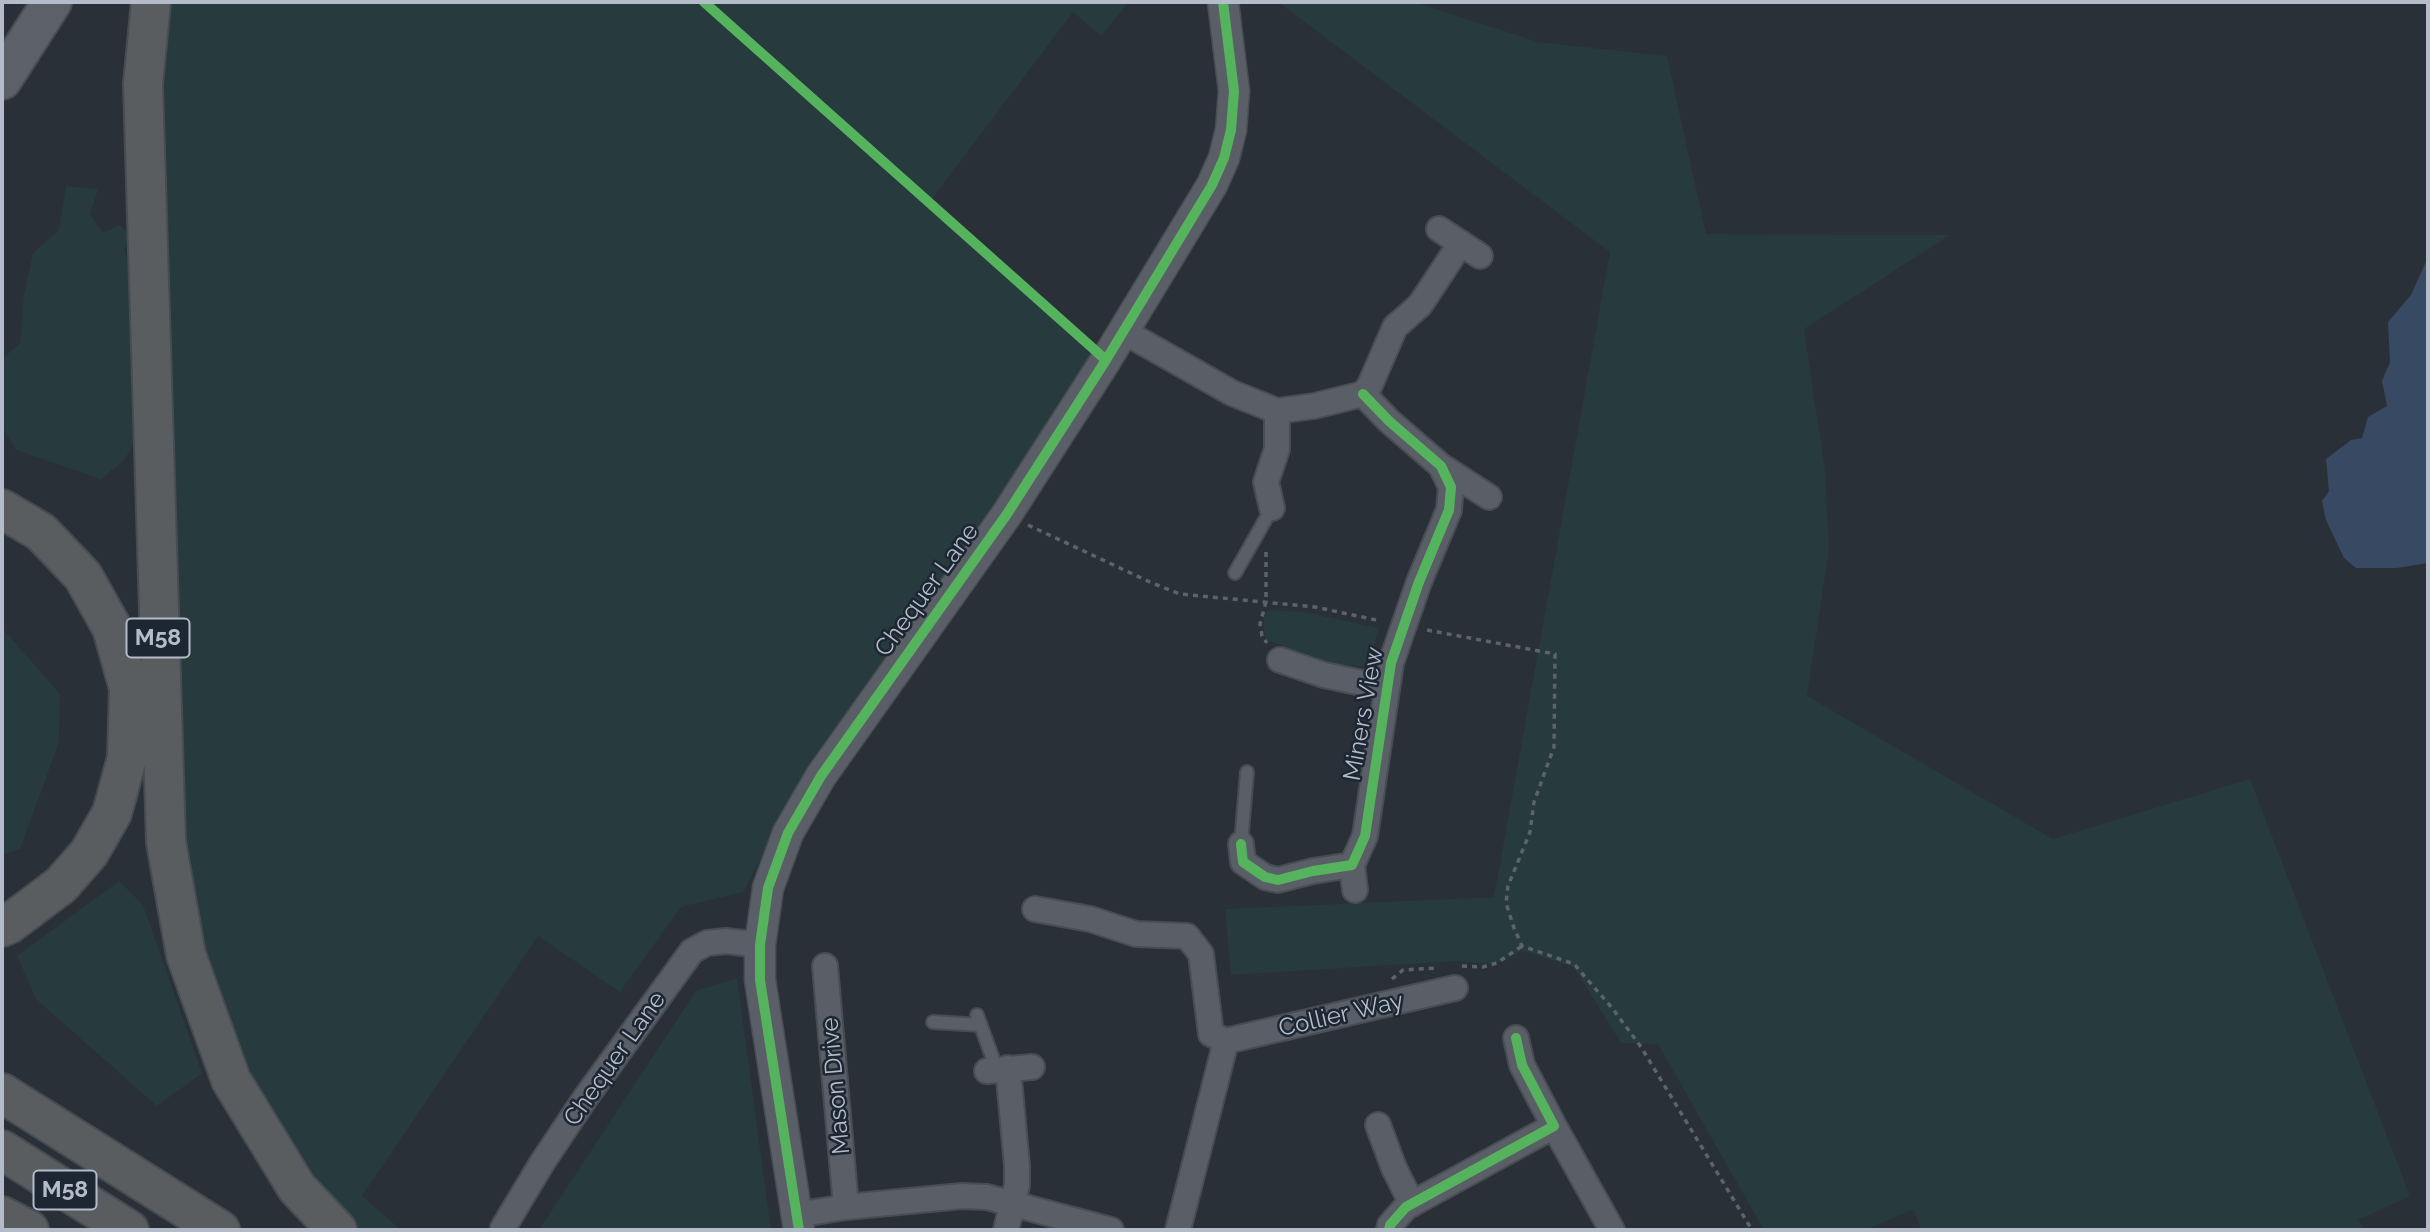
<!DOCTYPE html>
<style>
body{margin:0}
#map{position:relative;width:2430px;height:1232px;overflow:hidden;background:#2a3038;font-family:Raleway,sans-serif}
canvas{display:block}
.frame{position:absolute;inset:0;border:4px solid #b4bcc9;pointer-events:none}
</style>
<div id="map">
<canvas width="2430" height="1232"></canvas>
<div class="frame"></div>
</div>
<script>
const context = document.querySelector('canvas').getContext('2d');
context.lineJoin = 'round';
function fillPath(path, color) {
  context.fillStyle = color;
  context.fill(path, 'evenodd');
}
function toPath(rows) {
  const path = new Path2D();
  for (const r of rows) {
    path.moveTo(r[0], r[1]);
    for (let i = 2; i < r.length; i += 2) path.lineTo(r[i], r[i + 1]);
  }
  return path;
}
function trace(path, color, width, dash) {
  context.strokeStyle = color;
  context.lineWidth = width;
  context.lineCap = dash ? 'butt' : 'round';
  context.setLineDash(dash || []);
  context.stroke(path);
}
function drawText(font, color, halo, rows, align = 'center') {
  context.font = font + ' Raleway,sans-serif';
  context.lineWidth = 5;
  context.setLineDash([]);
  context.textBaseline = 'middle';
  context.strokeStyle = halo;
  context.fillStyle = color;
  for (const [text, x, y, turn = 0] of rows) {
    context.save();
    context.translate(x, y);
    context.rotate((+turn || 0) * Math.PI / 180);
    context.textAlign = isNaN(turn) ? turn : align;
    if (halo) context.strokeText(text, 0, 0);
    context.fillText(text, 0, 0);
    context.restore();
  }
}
fillPath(toPath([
 [170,2,1129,2,1101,36,1073,12,929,203,1094,351,995,508,803,781,743,892,681,907,620,992,538,936,362,1196,401,1230,359,1230,328,1199,261,1096,226,1020,196,919,184,836,161,167,164,30],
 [1278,2,1414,2,1538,42,1667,56,1706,234,1950,235,1804,329,1825,470,1829,549,1807,696,2053,839,2250,779,2410,1196,2358,1220,2364,1230,1921,1230,1914,1209,1865,1230,1764,1230,1658,1044,1621,1043,1574,967,1522,951,1494,964,1457,961,1231,975,1225,909,1494,897,1610,252],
 [66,186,98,189,90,214,103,233,120,225,132,238,124,250,132,269,140,434,124,460,101,479,16,450,2,426,2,359,20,343,24,295,33,253,59,230],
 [1269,610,1304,612,1379,628,1368,664,1362,666,1344,665,1340,670,1296,654,1280,644,1269,641,1265,638,1263,625,1264,614],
 [2,628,60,694,59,742,20,849,2,855],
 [119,881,143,905,202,1073,157,1106,36,999,17,956],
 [737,978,771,1230,539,1230,696,991]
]), '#273a3e');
fillPath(toPath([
 [2428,257,2428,563,2397,568,2356,568,2344,558,2326,520,2322,501,2329,491,2326,459,2351,440,2362,438,2368,417,2387,406,2382,381,2390,362,2388,322,2411,295]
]), '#384963');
const service = toPath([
 [1235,573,1272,508],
 [1241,844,1247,772],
 [977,1015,997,1070],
 [933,1022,981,1025]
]);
const minor = toPath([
 [1439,229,1480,256],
 [1123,331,1232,393,1277,411,1314,406,1363,394,1370,385,1395,327,1420,305,1461,243],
 [1441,466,1489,497],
 [1272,508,1266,482,1277,449,1277,411],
 [1280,660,1324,675,1386,688],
 [1241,844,1243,862,1265,877,1278,880,1313,871,1352,865,1365,836,1391,663,1419,582,1449,510,1451,487,1441,466,1389,421,1363,394],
 [1352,865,1355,890],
 [1035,909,1090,919,1136,934,1187,936,1201,954,1211,1034,1226,1041],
 [825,966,846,1207],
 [987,1071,1032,1067],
 [1378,1125,1394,1168,1412,1204],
 [1554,1126,1612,1230],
 [796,1215,846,1207,962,1196,987,1197,1111,1230],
 [503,1228,542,1163,586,1097,692,951,707,943,726,941,760,945],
 [1006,1230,1017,1185,1017,1166,1008,1068],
 [1178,1230,1226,1041,1455,988],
 [1389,1230,1390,1225,1406,1207,1554,1126,1522,1065,1516,1038]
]);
const tertiary = toPath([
 [799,1230,760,980,760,945,768,888,788,833,821,776,1007,514,1106,360,1212,185,1224,158,1231,130,1234,91,1223,2]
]);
const primary = toPath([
 [2,80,52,2]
]);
const motorway = toPath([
 [151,2,143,84,166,842,186,955,231,1080,297,1188,337,1230],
 [2,509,41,532,83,576,112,628,129,688,127,758,112,813,89,853,61,885,9,924,2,927],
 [2,1093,220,1230],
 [2,1150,129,1230],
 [2,1216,29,1230]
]);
trace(service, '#484c53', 16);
trace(minor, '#484c53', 28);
trace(tertiary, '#484c53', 33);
trace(primary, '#484c55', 42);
trace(motorway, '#474c53', 42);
trace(toPath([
 [1028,525,1152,583,1180,594,1315,607,1381,621],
 [1266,552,1266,602,1260,624,1262,636,1267,643],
 [1427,630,1555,654,1554,747,1534,802,1530,832,1508,886,1506,903,1514,928,1522,946,1574,964,1613,1009,1641,1047,1752,1230],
 [1462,966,1483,967,1497,963,1522,946],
 [1392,979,1403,970,1437,968]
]), '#5d636a', 3.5, [5, 5]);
trace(service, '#5a5e66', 12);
trace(minor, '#5a5e66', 24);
trace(tertiary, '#5a5e66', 30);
trace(primary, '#5c6168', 38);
trace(motorway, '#5a5d60', 38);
trace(toPath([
 [704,2,1106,360],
 [1241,844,1243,862,1265,877,1278,880,1313,871,1352,865,1365,836,1391,663,1419,582,1449,510,1451,487,1441,466,1389,421,1363,394],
 [799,1230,760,980,760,945,768,888,788,833,821,776,1007,514,1106,360,1212,185,1224,158,1231,130,1234,91,1223,2],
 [1389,1230,1390,1225,1406,1207,1554,1126,1522,1065,1516,1038]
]), '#56b35d', 10);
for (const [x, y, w] of [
 [158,638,63],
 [65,1190,63]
]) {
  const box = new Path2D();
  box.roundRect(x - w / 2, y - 19.5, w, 39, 5);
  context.fillStyle = '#1d2633';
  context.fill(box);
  trace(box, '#b4bcc9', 2);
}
drawText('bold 23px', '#b4bcc9', null, [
 ["M58",158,638],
 ["M58",65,1190]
]);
drawText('24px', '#b4bcc9', '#1d2633', [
 ["Chequer Lane",927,590,-54],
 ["Miners View",1364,714,-80],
 ["Collier Way",1341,1015,-13],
 ["Chequer Lane",615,1059,-55],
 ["Mason Drive",836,1086,-95]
]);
</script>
